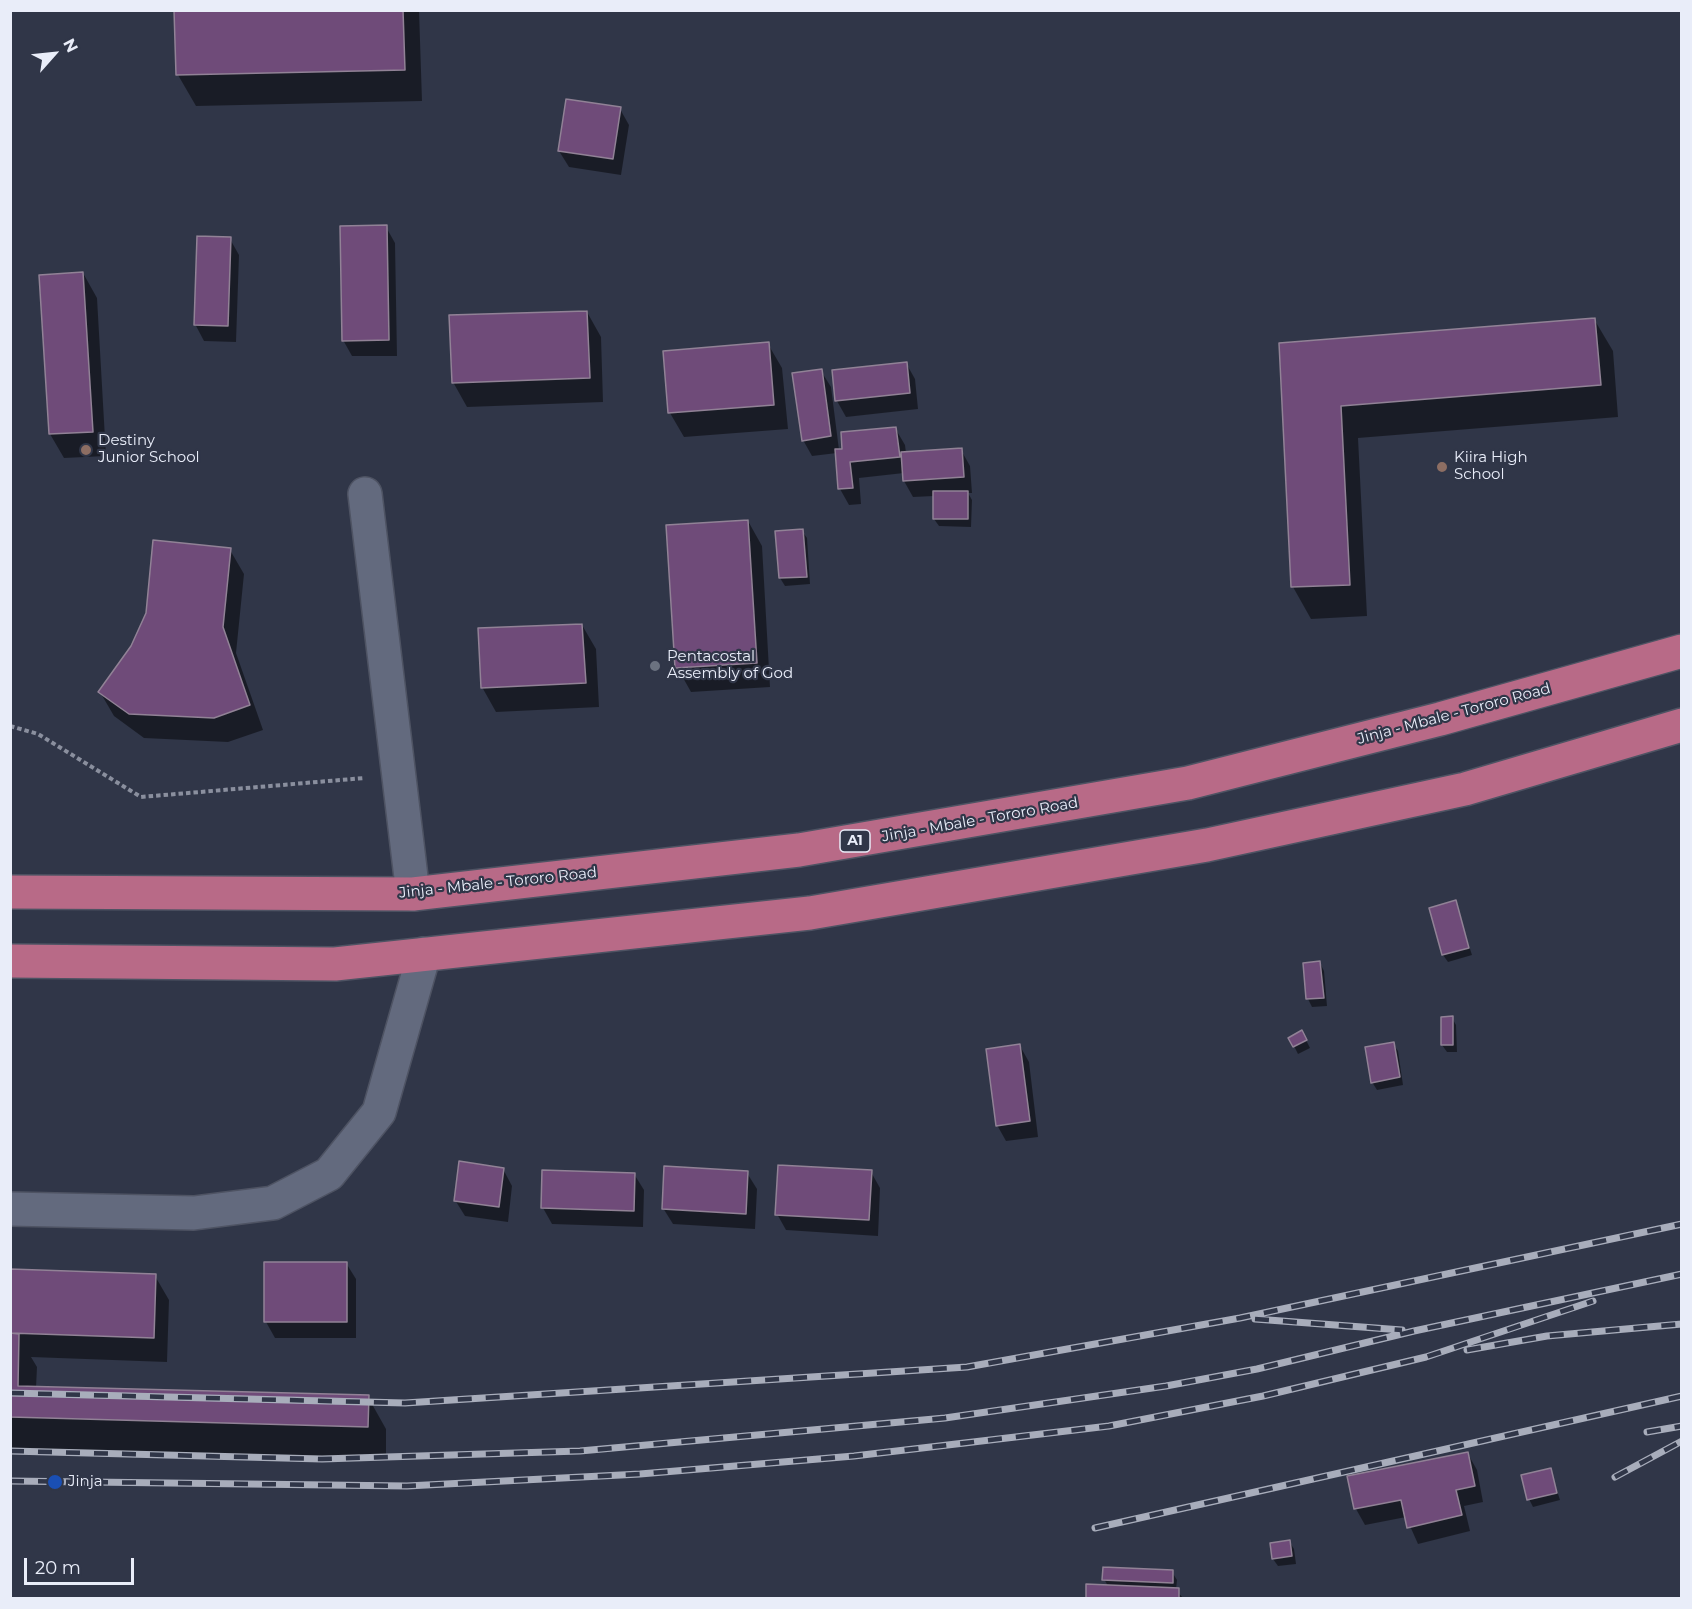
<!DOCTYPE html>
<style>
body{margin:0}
#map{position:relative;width:1692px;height:1609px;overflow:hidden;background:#303648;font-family:Montserrat,sans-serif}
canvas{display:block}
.frame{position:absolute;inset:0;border:12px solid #e9edf9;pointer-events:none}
.north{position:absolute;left:24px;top:24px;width:60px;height:60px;-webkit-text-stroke:4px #303648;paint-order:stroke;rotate:63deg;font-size:16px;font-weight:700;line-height:24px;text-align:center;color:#e9edf9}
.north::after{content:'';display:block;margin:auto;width:21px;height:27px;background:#e9edf9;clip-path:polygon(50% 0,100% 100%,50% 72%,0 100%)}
.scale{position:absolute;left:24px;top:1558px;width:110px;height:27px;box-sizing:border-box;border:3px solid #e9edf9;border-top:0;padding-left:8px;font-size:18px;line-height:21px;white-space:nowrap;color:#e9edf9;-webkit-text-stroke:4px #303648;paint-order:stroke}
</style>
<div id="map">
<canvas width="1692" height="1609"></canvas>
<div class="frame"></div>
<div class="north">N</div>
<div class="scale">20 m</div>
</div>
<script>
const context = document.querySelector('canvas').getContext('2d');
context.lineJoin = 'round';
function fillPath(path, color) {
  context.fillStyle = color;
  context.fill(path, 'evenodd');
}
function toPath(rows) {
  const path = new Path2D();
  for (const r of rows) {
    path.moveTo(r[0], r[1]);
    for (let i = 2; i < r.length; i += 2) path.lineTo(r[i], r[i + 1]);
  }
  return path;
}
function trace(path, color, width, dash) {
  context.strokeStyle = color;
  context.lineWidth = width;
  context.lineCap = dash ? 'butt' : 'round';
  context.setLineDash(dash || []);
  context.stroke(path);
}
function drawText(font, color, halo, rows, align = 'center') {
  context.font = font + ' Montserrat,sans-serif';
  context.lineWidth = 4.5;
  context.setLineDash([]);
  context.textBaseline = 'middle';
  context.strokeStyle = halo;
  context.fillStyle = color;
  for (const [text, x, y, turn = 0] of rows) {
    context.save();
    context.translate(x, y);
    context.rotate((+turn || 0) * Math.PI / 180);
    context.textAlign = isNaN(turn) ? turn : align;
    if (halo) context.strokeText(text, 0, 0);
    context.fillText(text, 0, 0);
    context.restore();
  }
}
fillPath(toPath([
 [302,10,419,10,422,101,196,106,178,75],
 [620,109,629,125,621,175,569,167,559,151],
 [386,227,395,243,397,356,352,356,343,340],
 [230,239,239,255,236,342,204,341,195,324],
 [83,273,97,298,106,456,64,458,50,434],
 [587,312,601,337,603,402,467,407,453,382],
 [1594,319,1613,351,1618,417,1358,438,1367,616,1311,619,1293,587,1281,344],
 [768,344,782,368,788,429,684,437,670,413],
 [906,363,915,379,918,409,846,417,837,401,833,372],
 [821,371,831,387,839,450,895,428,905,445,906,453,961,450,970,466,972,493,968,493,972,500,971,527,939,526,934,519,934,496,913,497,904,481,904,473,859,478,861,504,849,505,840,489,837,453,812,456,803,440],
 [748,521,762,546,770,687,691,692,677,667],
 [802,531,807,538,810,584,785,586,780,578,777,532],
 [230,550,244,574,236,653,263,730,228,742,144,738,114,716,100,692,142,629],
 [582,625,596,649,599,707,496,712,482,687],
 [1455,902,1472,955,1448,962,1443,955],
 [1320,963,1324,971,1327,1006,1312,1007,1308,999,1305,964],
 [1452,1018,1456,1025,1457,1052,1447,1052,1442,1045],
 [1302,1032,1310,1048,1298,1054,1290,1038],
 [1393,1044,1398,1051,1403,1085,1377,1090,1372,1082],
 [1020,1046,1029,1062,1038,1137,1006,1141,997,1125],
 [503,1169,512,1186,508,1222,465,1216,455,1200],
 [871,1172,880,1188,878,1236,786,1230,777,1214],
 [747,1173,757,1189,755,1229,673,1224,663,1208],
 [634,1174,644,1190,643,1227,552,1224,543,1208],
 [346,1263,356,1279,356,1338,275,1338,266,1322],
 [10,1271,155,1276,169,1300,167,1362,31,1357,37,1367,36,1388,368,1397,386,1429,386,1459,10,1448],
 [1468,1454,1477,1470,1483,1502,1464,1506,1470,1531,1418,1544,1406,1517,1365,1525,1356,1509],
 [1550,1469,1560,1500,1533,1507,1529,1499],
 [1289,1541,1294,1549,1296,1564,1278,1566,1273,1559],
 [1172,1572,1177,1580,1176,1590,1183,1598,1087,1598,1088,1586,1108,1586,1104,1579]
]), '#0007');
const building = toPath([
 [174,10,403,10,405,70,176,75,174,10],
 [566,99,621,107,613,159,558,151,566,99],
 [387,225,389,340,342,341,340,226,387,225],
 [197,236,231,237,228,326,194,325,197,236],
 [83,272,93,432,49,434,39,275,83,272],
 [587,311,590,378,452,383,449,315,587,311],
 [1595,318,1601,385,1341,406,1350,585,1291,587,1279,343,1595,318],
 [769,342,774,405,668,413,663,351,769,342],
 [907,362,910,393,835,401,832,370,907,362],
 [822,369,831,436,802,441,792,373,822,369],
 [896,427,900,457,850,462,853,488,838,489,835,449,842,449,841,432,896,427],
 [962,448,964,477,903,481,901,452,962,448],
 [933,491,968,491,968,519,933,519,933,491],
 [748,520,757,663,675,668,666,525,748,520],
 [803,529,807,577,779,578,775,531,803,529],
 [153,540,231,548,223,627,250,705,214,718,129,714,98,692,131,646,146,613,153,540],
 [582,624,586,683,481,688,478,628,582,624],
 [1456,900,1469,948,1442,955,1429,908,1456,900],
 [1320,961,1324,998,1306,999,1303,963,1320,961],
 [1453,1016,1453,1045,1441,1045,1441,1017,1453,1016],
 [1302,1030,1307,1040,1293,1047,1288,1038,1302,1030],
 [1394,1042,1400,1077,1371,1083,1365,1047,1394,1042],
 [1020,1044,1030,1121,996,1126,986,1049,1020,1044],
 [459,1161,504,1168,499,1207,454,1201,459,1161],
 [778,1165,872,1170,869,1220,775,1215,778,1165],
 [664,1166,748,1171,746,1214,662,1209,664,1166],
 [542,1170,635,1173,634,1211,541,1208,542,1170],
 [264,1262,347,1262,347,1322,264,1322,264,1262],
 [10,1269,156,1274,154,1338,10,1333,10,1269],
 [10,1333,19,1334,18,1386,369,1395,368,1427,10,1417,10,1333],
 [1468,1452,1475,1486,1456,1490,1462,1515,1407,1528,1401,1500,1354,1509,1347,1476,1468,1452],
 [1551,1468,1557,1493,1527,1500,1521,1475,1551,1468],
 [1290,1540,1292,1556,1272,1559,1270,1543,1290,1540],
 [1103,1567,1173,1570,1173,1583,1102,1580,1103,1567],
 [1086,1584,1179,1588,1179,1598,1086,1598,1086,1584]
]);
fillPath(building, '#6f4b79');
trace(building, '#918296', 1.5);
const minor = toPath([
 [365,494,413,894],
 [10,1209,194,1213,273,1203,329,1174,379,1112,424,954]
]);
const trunk = toPath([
 [10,892,413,894,799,850,1188,783,1440,719,1682,651],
 [10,961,335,964,810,913,1207,845,1465,789,1682,725]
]);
trace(minor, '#4e5363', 36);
trace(trunk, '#4e5363', 36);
trace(toPath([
 [10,726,38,734,141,797,364,778]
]), '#8a8f9e', 4, [4.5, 3]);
trace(minor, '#636a7e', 33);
trace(trunk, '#b86a87', 33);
const rail = toPath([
 [1255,1319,1402,1330],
 [1467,1350,1547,1336,1682,1324],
 [10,1393,405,1403,967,1367,1240,1318,1682,1224],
 [1647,1432,1682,1426],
 [10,1451,322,1459,580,1451,945,1418,1166,1386,1257,1369,1414,1331,1682,1274],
 [1615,1477,1682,1441],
 [10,1481,407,1486,640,1474,854,1456,1109,1426,1263,1396,1426,1357,1593,1301],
 [1095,1528,1682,1396]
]);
trace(rail, '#a8adbb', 7);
trace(rail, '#303648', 4.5, [14]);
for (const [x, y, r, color] of [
 [86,450,6,"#8d6e63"],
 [1442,467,6,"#8d6e63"],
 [655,666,6,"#6b7280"],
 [55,1482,8,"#1a4fb4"]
]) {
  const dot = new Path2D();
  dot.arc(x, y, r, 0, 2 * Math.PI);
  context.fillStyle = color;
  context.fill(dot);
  trace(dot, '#303648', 2);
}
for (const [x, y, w] of [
 [855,841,30]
]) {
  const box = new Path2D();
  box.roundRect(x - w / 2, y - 11, w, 22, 4.5);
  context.fillStyle = '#303648';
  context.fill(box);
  trace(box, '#e9edf9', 1.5);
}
drawText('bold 14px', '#e9edf9', null, [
 ["A1",855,841]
]);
drawText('15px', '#e9edf9', '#303648', [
 ["Destiny",98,441],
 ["Junior School",98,458],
 ["Kiira High",1454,458],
 ["School",1454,475],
 ["Pentacostal",667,657],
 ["Assembly of God",667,674],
 ["Jinja",68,1482]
], 'left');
drawText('15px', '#e9edf9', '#303648', [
 ["Jinja - Mbale - Tororo Road",1454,714,-15],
 ["Jinja - Mbale - Tororo Road",980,820,-10],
 ["Jinja - Mbale - Tororo Road",498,883,-6]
]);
</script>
